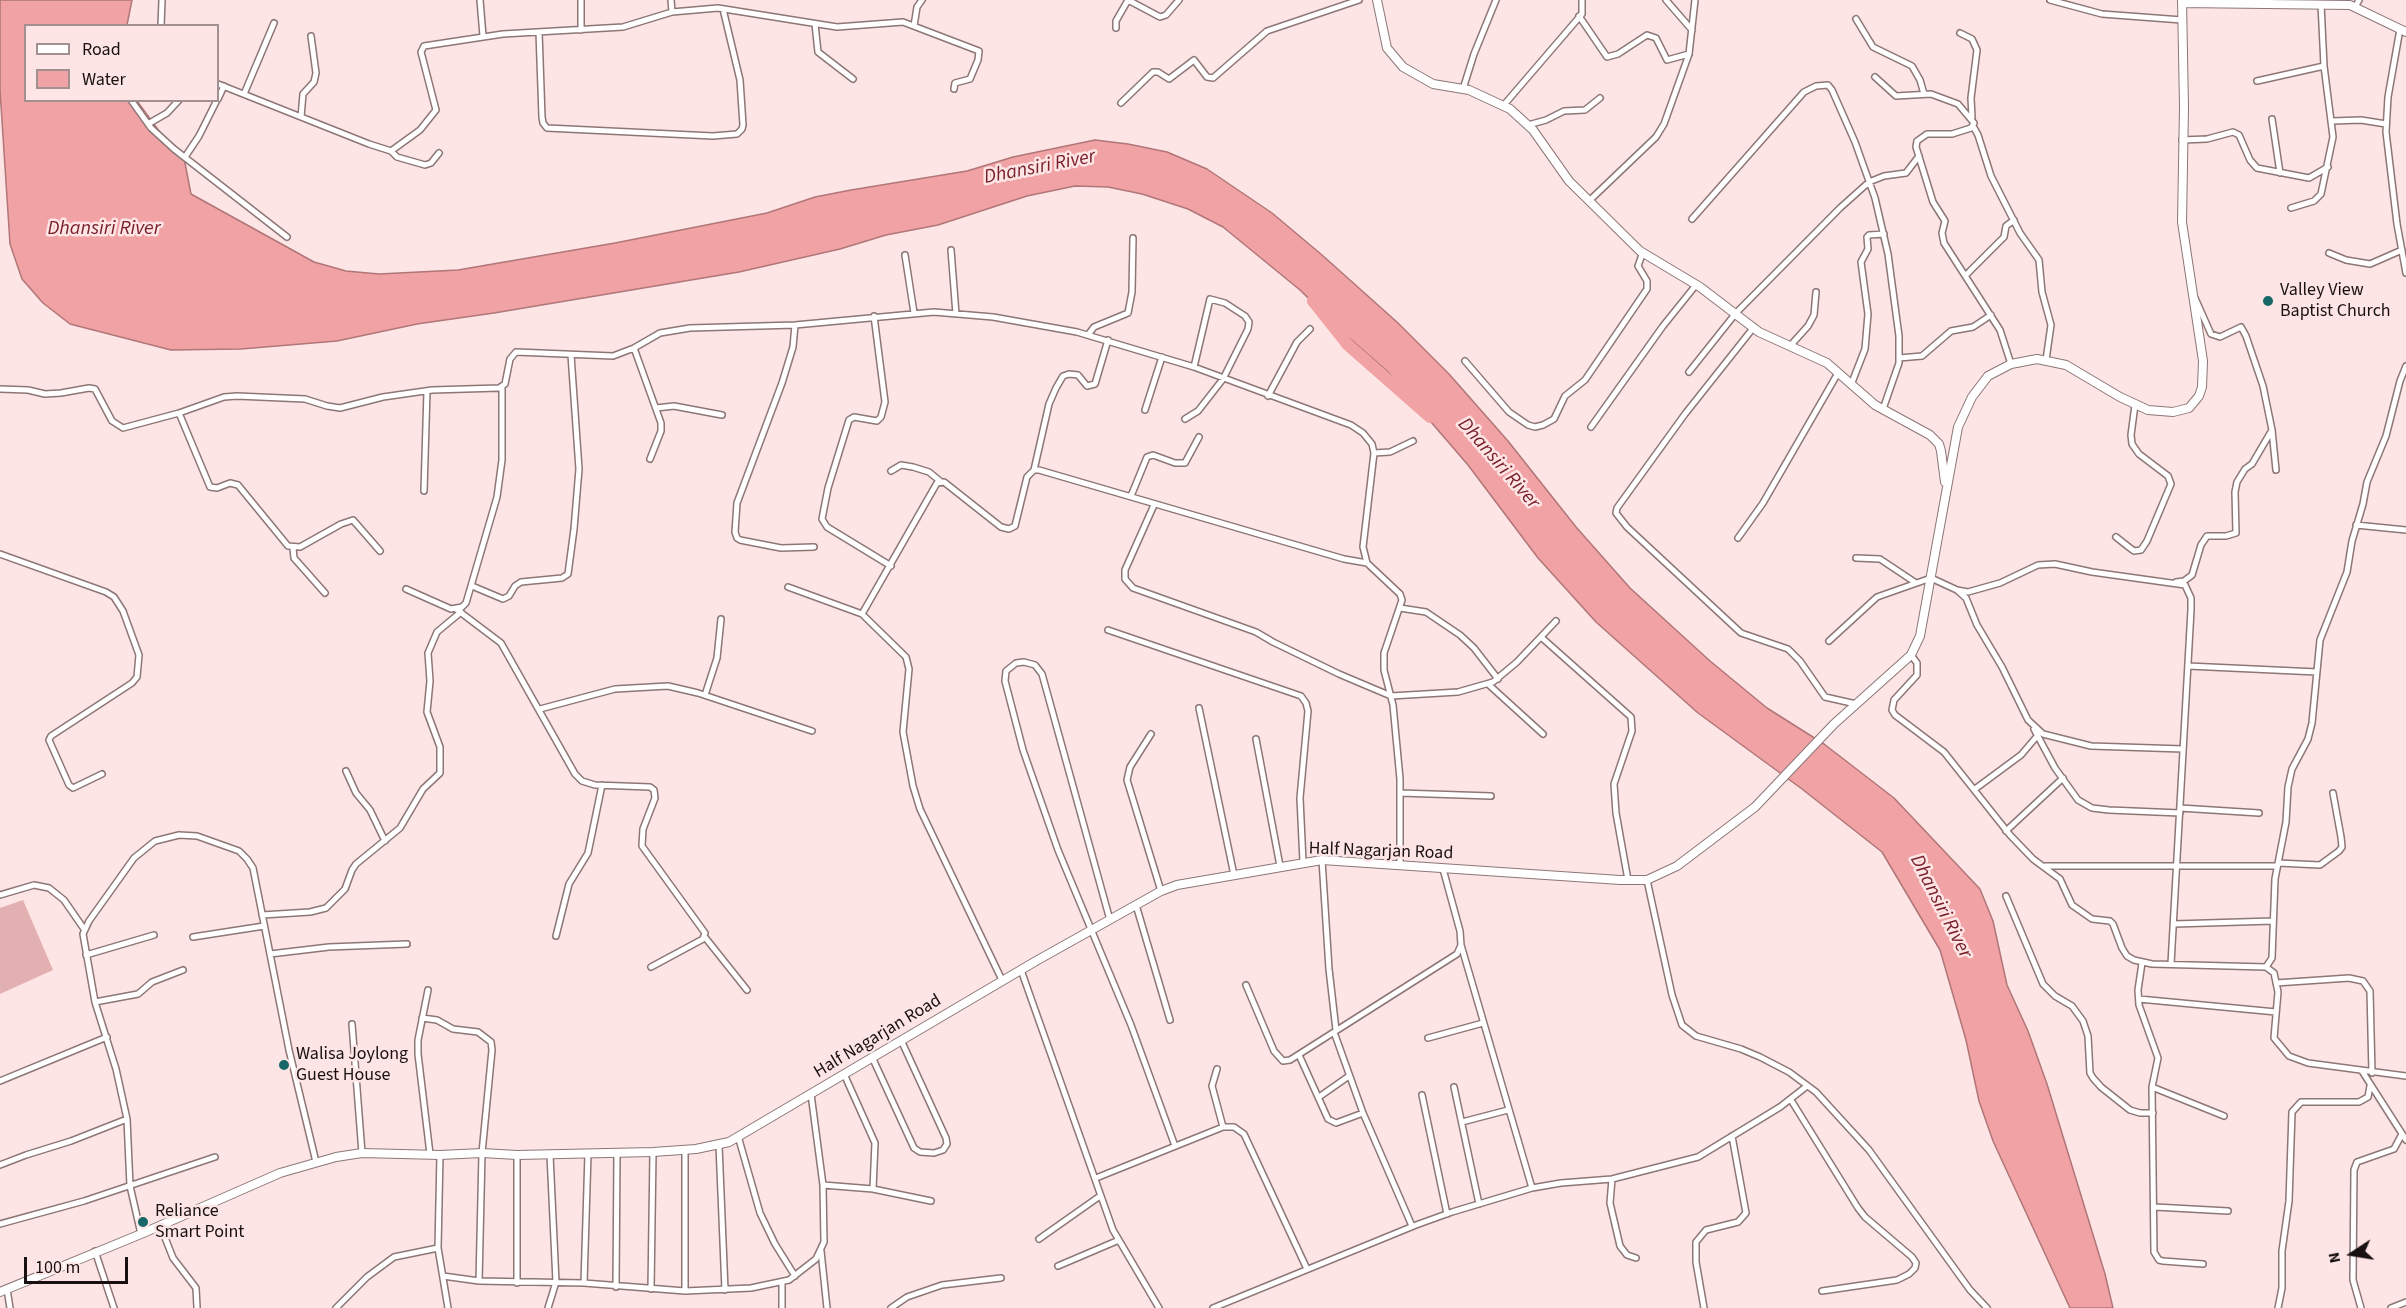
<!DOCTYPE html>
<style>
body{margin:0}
#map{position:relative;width:2406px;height:1308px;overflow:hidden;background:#fee5e5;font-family:"Source Sans 3",sans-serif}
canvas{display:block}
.legend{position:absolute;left:24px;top:24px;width:195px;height:78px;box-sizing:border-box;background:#fee5e5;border:2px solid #a29090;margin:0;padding:8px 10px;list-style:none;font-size:18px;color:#191111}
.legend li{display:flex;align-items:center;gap:12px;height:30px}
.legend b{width:30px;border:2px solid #a29090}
.north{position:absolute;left:2322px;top:1224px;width:60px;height:60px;-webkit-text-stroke:4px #fee5e5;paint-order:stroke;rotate:258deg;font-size:16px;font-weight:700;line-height:24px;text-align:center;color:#191111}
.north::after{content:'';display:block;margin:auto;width:21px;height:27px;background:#191111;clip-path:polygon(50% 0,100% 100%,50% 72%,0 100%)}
.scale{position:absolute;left:24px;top:1257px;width:104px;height:27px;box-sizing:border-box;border:3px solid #191111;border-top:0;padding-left:8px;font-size:18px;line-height:21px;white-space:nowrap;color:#191111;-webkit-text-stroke:4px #fee5e5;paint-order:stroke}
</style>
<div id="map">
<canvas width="2406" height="1308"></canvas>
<ul class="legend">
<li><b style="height:8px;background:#fff"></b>Road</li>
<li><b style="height:16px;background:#f0a2a4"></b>Water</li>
</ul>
<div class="north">N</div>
<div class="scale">100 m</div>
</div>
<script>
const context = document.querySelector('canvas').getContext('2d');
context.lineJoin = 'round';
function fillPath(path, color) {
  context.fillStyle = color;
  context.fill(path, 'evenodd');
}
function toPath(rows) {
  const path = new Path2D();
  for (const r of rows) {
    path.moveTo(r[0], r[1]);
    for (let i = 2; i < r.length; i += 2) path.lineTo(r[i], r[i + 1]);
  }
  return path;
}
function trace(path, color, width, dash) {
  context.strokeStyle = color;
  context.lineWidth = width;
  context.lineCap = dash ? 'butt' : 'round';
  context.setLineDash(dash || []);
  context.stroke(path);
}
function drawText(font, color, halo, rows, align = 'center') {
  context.font = font + ' "Source Sans 3",sans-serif';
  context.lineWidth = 5;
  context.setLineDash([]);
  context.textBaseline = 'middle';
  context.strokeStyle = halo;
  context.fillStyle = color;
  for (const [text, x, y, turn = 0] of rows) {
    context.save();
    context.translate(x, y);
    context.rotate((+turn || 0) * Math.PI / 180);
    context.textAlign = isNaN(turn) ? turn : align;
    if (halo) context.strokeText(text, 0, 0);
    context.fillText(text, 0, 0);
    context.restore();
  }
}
fillPath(toPath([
 [23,900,53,970,0,994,0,908]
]), '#e2b0b1');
const water = toPath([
 [0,0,132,0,127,25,26,26,26,100,137,101,173,150,184,158,191,194,314,262,346,271,379,274,458,270,615,243,767,213,815,197,851,190,967,171,1013,157,1095,140,1128,144,1167,152,1207,169,1272,213,1322,255,1398,323,1449,374,1508,441,1576,527,1630,588,1710,661,1767,708,1824,744,1894,798,1980,889,1993,921,2007,985,2028,1031,2047,1084,2105,1274,2113,1308,2070,1308,1993,1141,1979,1101,1966,1040,1940,950,1882,852,1802,789,1698,713,1596,622,1538,558,1468,465,1387,371,1348,337,1300,290,1223,227,1188,209,1142,194,1108,187,1075,186,1027,196,938,225,886,235,840,249,739,272,494,313,417,324,337,341,241,349,171,350,70,324,43,303,22,279,10,244,0,90,0,0]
]);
fillPath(water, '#f0a2a4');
trace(water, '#b07678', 1.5);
trace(toPath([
 [1313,301,1348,345,1430,417]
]), '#f0a2a4', 12);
const street = toPath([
 [480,0,483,36],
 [581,0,581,30],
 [671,0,672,12],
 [1128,0,1160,17,1166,15,1179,0],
 [1666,0,1692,30],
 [2050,0,2102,14,2182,20],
 [2355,7,2359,0],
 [1579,16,1607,57,1618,54,1647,35,1656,38,1667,60,1689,54],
 [1856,19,1873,47,1912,66,1920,80,1924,94],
 [815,24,818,52,853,79],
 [161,26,162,0],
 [914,26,917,7,922,0],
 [1116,28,1116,21,1128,0],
 [2400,29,2388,97,2386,132,2397,224,2406,273],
 [539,32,542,117,543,123,547,128,713,136,737,134,742,129,743,125,740,80,723,9],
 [1960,33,1972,39,1977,50,1971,98,1972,118],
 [1875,77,1896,96,1931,94,1958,104,1974,123,1971,128,1952,134,1927,134,1917,141,1916,147,1933,202,1945,221,1942,233,1944,243,2000,330,2011,364],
 [2257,81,2324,66],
 [218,84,369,144,391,151,420,130,436,110,421,52,424,46,503,34,623,27,672,12,718,8,837,27,903,22,979,51,978,60,970,79,955,83,954,89],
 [1463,89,1474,54,1496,0],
 [244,94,274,23],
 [218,99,224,86],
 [131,100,151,128,174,149,287,237],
 [1121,103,1153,72,1158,72,1169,79,1194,60,1207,77,1213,78,1267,31,1359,0],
 [1503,106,1582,14,1582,0],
 [301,117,303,94,314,82,316,73,311,36],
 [2272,119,2280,173],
 [2332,121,2361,120,2386,124],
 [148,124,167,113,179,100],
 [1528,125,1546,120,1564,111,1585,110,1600,98],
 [1973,126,1978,135,1991,176,2020,233,2039,260,2042,292,2051,325,2046,360],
 [2182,140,2207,139,2233,132,2239,135,2250,160,2257,168,2309,178,2328,167],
 [391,151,397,157,425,165,431,163,439,153],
 [185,157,199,136,217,100],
 [1589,201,1656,137,1664,124,1689,54,1695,0],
 [2291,208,2314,201,2321,194,2333,137,2324,66,2321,4],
 [1692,219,1804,92,1816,86,1828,85,1832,90,1855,142,1875,198,1888,254,1899,336,1899,363,1883,409],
 [951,250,956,314],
 [2329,253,2346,260,2370,264,2402,250],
 [905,255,914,313],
 [1966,275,2004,237,2006,226,2014,220],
 [2195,298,2211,334,2220,337,2241,327,2246,336,2263,386,2272,430,2276,470],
 [874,316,885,402,881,417,877,421,854,417,849,420,828,488,822,519,827,527,891,566],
 [795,325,793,347,782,383,737,503,735,532,737,538,740,540,781,548,814,547],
 [1754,327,1685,414,1617,508,1616,513,1627,527,1741,633,1788,649,1800,661,1825,697,1856,704],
 [1088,335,1094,327,1128,313,1132,292,1133,238],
 [1790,346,1808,326,1814,315,1816,292],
 [634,348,661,423,661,431,650,459],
 [1899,358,1922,356,1951,331,1973,327,1991,315],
 [1465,361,1509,412,1528,425,1535,427,1543,425,1554,419,1565,396,1585,380,1647,289,1647,281,1638,266,1643,252],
 [1689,372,1736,313,1840,208,1869,182,1884,176,1906,173,1919,156],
 [1851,385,1865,349,1868,314,1861,262,1868,249,1867,237,1869,235,1884,234],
 [0,389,28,390,45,394,61,393,89,388,95,389,112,421,123,428,179,413,224,397,237,396,305,399,327,406,340,408,383,397,432,390,499,388,505,384,510,359,516,352,613,356,634,348,660,333,690,328,795,325,934,312,993,317,1077,332,1194,367,1351,425,1363,433,1372,444,1374,453,1363,547,1367,563,1400,594,1402,600,1384,653,1384,670,1393,705,1400,779,1400,866],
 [1268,396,1297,342,1310,329],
 [656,408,674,406,722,415],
 [1145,410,1162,357],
 [179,413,210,487,217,488,230,483,238,485,288,546,300,547,341,524,353,520,380,551],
 [1185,419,1198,411,1223,379,1248,329,1249,322,1245,316,1225,303,1210,299,1194,367],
 [1591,427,1663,326,1696,285],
 [1374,453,1390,452,1413,441],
 [1034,470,1049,404,1056,388,1063,376,1069,374,1078,375,1087,386,1095,384,1108,340],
 [891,471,901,465,913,467,929,472,940,481],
 [424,491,427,391],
 [1131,496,1147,457,1153,455,1175,463,1185,463,1199,437],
 [1154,505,1125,570,1125,579,1133,588,1256,632,1273,642,1339,674,1391,696,1458,692,1493,682,1517,662,1556,621],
 [2356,525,2406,530],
 [2116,537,2130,548,2134,551,2141,550,2147,541,2171,484,2168,476,2139,454,2132,444,2131,435,2135,405],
 [1738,538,1763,503,1838,373],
 [293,548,294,558,325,593],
 [0,554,106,592,114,597,123,611,139,655,137,677,132,683,51,736,49,740,69,785,73,788,102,774],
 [1856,558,1880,559,1916,583],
 [2176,582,2184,581,2192,575,2201,545,2207,536,2226,536,2236,533,2235,492,2237,482,2245,469,2252,464,2272,430],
 [472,586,503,599,509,596,515,586,521,582,562,578,568,574,574,529,579,469,571,355],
 [788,587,862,614,906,657,909,669,903,732,913,786,920,809,1002,980],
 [406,589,451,609,462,607,466,603,497,497,502,460,502,386],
 [1958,591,1966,598,1977,625,2002,667,2028,720,2043,734,2091,746,2183,749],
 [1400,608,1426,612,1460,635,1474,648,1498,679],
 [456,609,501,643,575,774,582,781,595,785,650,787,654,790,655,798,643,829,642,846,705,933,703,939,651,967],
 [862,614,937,483,944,482,1001,527,1009,529,1015,526,1027,477,1034,470,1039,470,1344,559,1367,563],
 [1108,630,1301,696,1306,703,1308,711,1300,798,1303,862],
 [1541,637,1631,717,1632,731,1614,784,1616,813,1628,880],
 [1829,641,1877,597,1931,578,1957,590,1968,592,2000,583,2038,565,2055,564,2092,572,2185,585,2191,598,2191,610,2171,964],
 [1911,655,1917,663,1917,675,1894,700,1892,710,1895,715,1944,752,2010,835,2033,859,2060,879,2072,905,2092,919,2110,921,2113,924,2122,948,2127,956,2134,960,2152,964,2266,967,2274,973,2278,992,2274,1038,2289,1056,2308,1063,2406,1076],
 [2188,666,2317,672],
 [1488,684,1543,734],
 [705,695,717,658,721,619],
 [1199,708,1234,875],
 [540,709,615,689,668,686,698,693,812,731],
 [2034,729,2055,768,2078,800,2092,808,2109,810,2180,813],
 [1151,734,1130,767,1127,780,1161,891],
 [1256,739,1280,866],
 [346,771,356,793,370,810,385,841],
 [1975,789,2021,755,2038,735],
 [1400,793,1491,796],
 [2180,808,2259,813],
 [2006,831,2063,778],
 [1322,860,1329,969,1336,1030],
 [2278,863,2320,865,2339,851,2342,847,2341,837,2333,793],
 [2045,866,2277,866],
 [1647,880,1672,995,1682,1025,1696,1036,1741,1049,1760,1057,1789,1072,1816,1092,1869,1150,1970,1290,1987,1308],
 [0,895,34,885,49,888,64,900,84,929],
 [2006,896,2043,984,2055,996,2072,1006,2083,1021,2088,1036,2090,1073,2093,1078,2101,1087,2130,1110,2140,1113,2153,1113],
 [1136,905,1170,1020],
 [262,915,310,912,326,908,345,889,352,870,356,864,400,828,423,789,440,773,440,747,427,712,430,681,428,653,437,632,461,612],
 [1110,920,1042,674,1035,665,1024,662,1016,663,1006,671,1005,681,1023,750,1058,850,1131,1025,1175,1146],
 [2174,924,2273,921],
 [556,936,569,884,588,853,602,785],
 [704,936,747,990],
 [193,937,264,926],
 [1461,945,1532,1188],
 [270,954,329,947,407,944],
 [86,955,154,935],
 [2142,963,2138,990,2139,1005,2158,1058,2152,1087,2154,1252,2159,1260,2163,1261,2203,1264],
 [2266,967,2272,958,2275,879,2286,822,2288,787,2292,769,2308,739,2312,723,2320,640,2347,572,2352,541,2363,504,2367,482,2386,436,2400,381,2406,366],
 [1021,970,1113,1230,1159,1308],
 [2276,983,2349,978,2363,981,2370,991,2372,1073],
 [1246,985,1274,1051,1283,1061,1290,1060,1457,954,1461,945,1460,931,1443,869],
 [428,990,418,1040,418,1054,430,1154],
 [2139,999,2276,1012],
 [95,1002,138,994,152,982,183,970],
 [422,1018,437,1020,453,1029,478,1032,491,1042,492,1050,482,1153,479,1281],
 [352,1024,362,1153],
 [1334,1032,1363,1113,1412,1226],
 [1428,1038,1483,1023],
 [1299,1055,1328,1119,1336,1123,1363,1113],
 [872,1057,914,1148,920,1152,934,1153,943,1150,947,1144,946,1138,901,1040],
 [1217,1069,1212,1086,1223,1127],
 [2362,1071,2406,1140],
 [844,1074,875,1143,873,1189],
 [0,1081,107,1037],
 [1454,1087,1479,1204],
 [2152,1087,2224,1116],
 [1422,1095,1447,1214],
 [1319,1097,1349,1076],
 [1791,1100,1858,1208,1865,1217,1912,1257,1916,1263,1915,1268,1909,1274,1897,1280,1822,1291],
 [1462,1122,1508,1110],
 [738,1136,760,1213,775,1244,795,1276],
 [719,1145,725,1290],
 [685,1149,685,1291],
 [440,1155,438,1248,448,1308],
 [517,1155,517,1283],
 [0,1165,26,1155,71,1141,127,1119],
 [1096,1178,1223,1127,1234,1127,1244,1134,1307,1269],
 [1612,1179,1610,1203,1620,1246,1627,1255,1636,1258],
 [823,1185,873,1189,931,1201],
 [2155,1207,2228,1211],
 [0,1224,84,1201,215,1157],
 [160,1225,173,1258,196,1288,197,1307],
 [141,1234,130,1186,127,1119,116,1069,95,1002,83,934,89,921,134,858,155,841,179,835,197,836,239,851,247,859,253,868,289,1050,316,1162],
 [1039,1239,1100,1196],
 [95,1251,114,1308],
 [821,1251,827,1308],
 [1058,1266,1119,1240],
 [443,1276,479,1281,584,1283,685,1291,751,1288,789,1280,816,1259,824,1242,823,1185,811,1094],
 [782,1282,782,1308],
 [584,1283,588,1154],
 [616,1287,617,1153],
 [7,1289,10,1308],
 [651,1289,653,1152],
 [336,1308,367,1277,394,1257,438,1248],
 [548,1308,556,1282,550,1155],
 [891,1308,907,1297,942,1285,1001,1278],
 [1213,1308,1416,1225,1452,1212,1532,1188,1561,1183,1612,1179,1698,1157,1780,1107,1807,1086],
 [1704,1308,1696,1262,1696,1242,1706,1230,1738,1222,1746,1213,1732,1136],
 [2278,1308,2282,1288,2282,1251,2289,1201,2292,1112,2301,1102,2359,1102,2368,1097,2370,1086],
 [2361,1308,2353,1280,2354,1170,2357,1162,2394,1149,2402,1134],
 [2391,1308,2406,1302]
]);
const secondary = toPath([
 [1377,0,1387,48,1403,67,1433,84,1469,90,1510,109,1533,130,1569,181,1640,251,1700,287,1759,332,1827,363,1875,405,1930,435,1939,444,1941,451,1945,482],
 [2182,3,2350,5,2406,32],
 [0,1292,141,1234,280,1173,336,1157,362,1153,440,1155,482,1153,517,1155,653,1152,696,1149,729,1142,1036,961,1161,891,1177,885,1322,860,1620,880,1647,880,1677,866,1755,807,1834,724,1911,655,1920,636,1958,427,1972,397,1988,376,2011,364,2037,359,2066,365,2120,397,2148,410,2173,412,2189,408,2199,396,2202,387,2203,361,2182,222,2184,107,2182,0]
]);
trace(street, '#8c7676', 8);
trace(secondary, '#8c7676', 10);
trace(street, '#fff', 5);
trace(secondary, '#fff', 8);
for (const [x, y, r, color] of [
 [2268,301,6,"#176668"],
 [284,1065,6,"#176668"],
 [143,1222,6,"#176668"]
]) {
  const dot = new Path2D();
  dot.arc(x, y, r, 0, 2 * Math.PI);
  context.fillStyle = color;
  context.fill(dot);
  trace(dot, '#fee5e5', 2);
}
drawText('18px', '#191111', '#fee5e5', [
 ["Valley View",2280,291],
 ["Baptist Church",2280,312],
 ["Walisa Joylong",296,1055],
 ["Guest House",296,1076],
 ["Reliance",155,1212],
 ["Smart Point",155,1233]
], 'left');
drawText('18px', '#191111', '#fee5e5', [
 ["Half Nagarjan Road",1381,852,2],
 ["Half Nagarjan Road",878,1037,-31]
]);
drawText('italic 20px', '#79202b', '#fee5e5', [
 ["Dhansiri River",1040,168,-11],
 ["Dhansiri River",104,230],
 ["Dhansiri River",1498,464,49],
 ["Dhansiri River",1940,907,63]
]);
</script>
